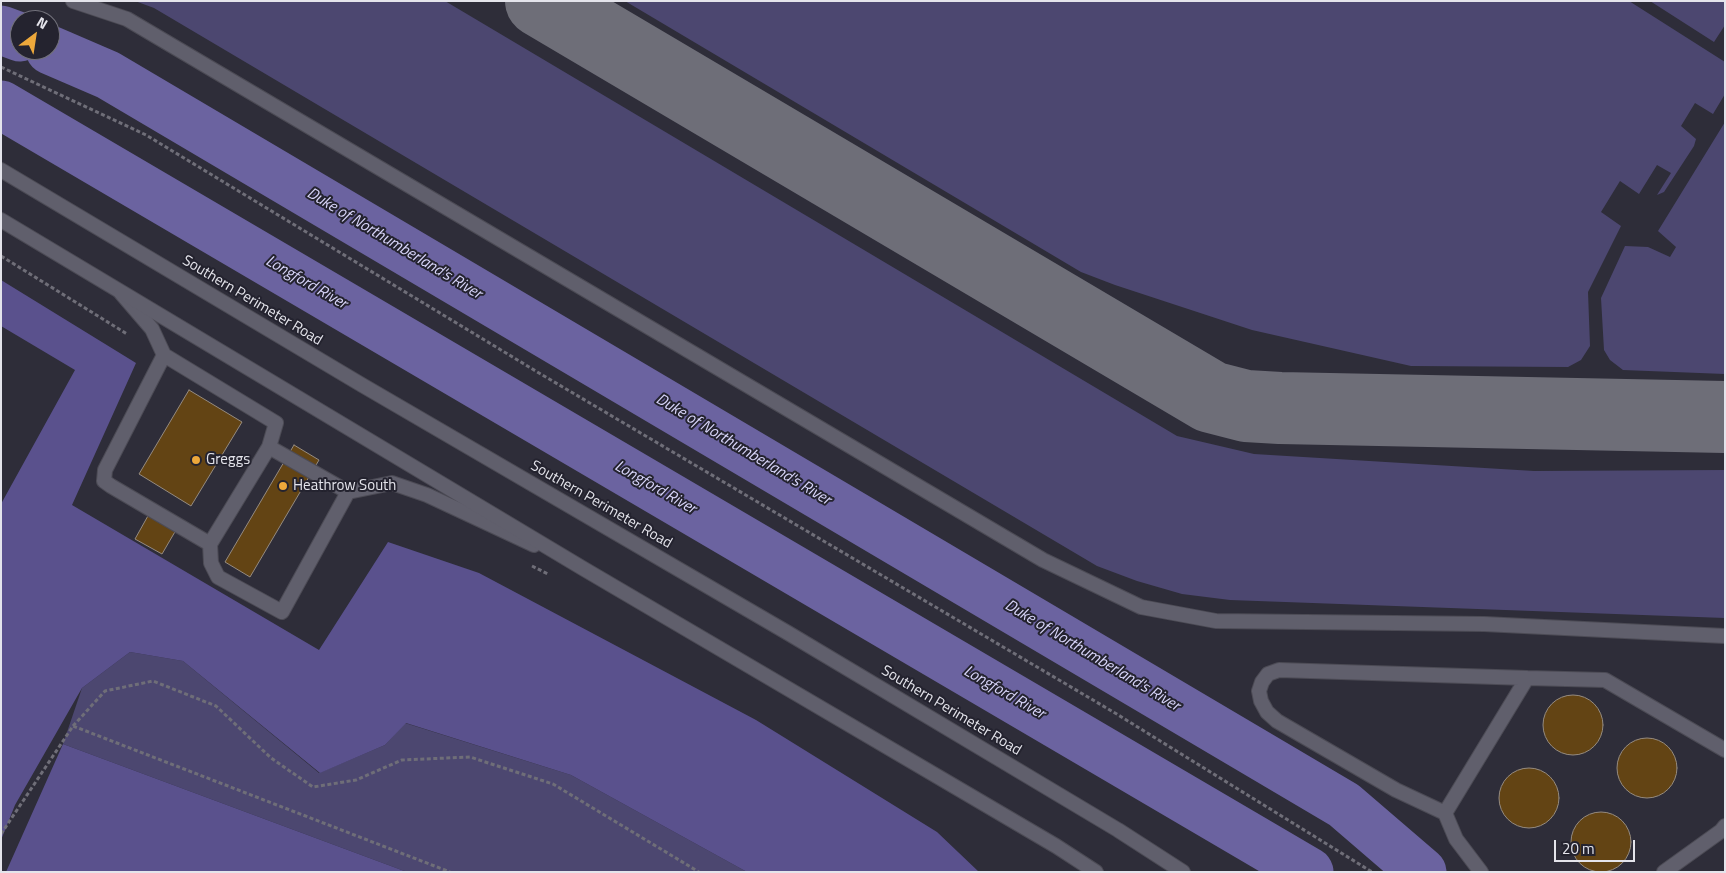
<!DOCTYPE html>
<style>
body{margin:0}
#map{position:relative;width:1726px;height:873px;overflow:hidden;background:#2e2d39;font-family:"Titillium Web",sans-serif}
canvas{display:block}
.frame{position:absolute;inset:0;border:2px solid #e4e4eb;pointer-events:none}
.north{position:absolute;left:10px;top:10px;width:50px;height:50px;box-sizing:border-box;background:#24232f;border:1px solid #71707a;border-radius:50%;rotate:31deg;font-size:14px;font-weight:700;line-height:20px;text-align:center;color:#e4e4eb}
.north::after{content:'';display:block;margin:auto;width:18px;height:22px;background:#eda83b;clip-path:polygon(50% 0,100% 100%,50% 72%,0 100%)}
.scale{position:absolute;left:1554px;top:840px;width:81px;height:22px;box-sizing:border-box;border:2px solid #e4e4eb;border-top:0;padding-left:6px;font-size:15px;line-height:18px;white-space:nowrap;color:#e4e4eb;-webkit-text-stroke:4px #24232f;paint-order:stroke}
</style>
<div id="map">
<canvas width="1726" height="873"></canvas>
<div class="frame"></div>
<div class="north">N</div>
<div class="scale">20 m</div>
</div>
<script>
const context = document.querySelector('canvas').getContext('2d');
context.lineJoin = 'round';
function fillPath(path, color) {
  context.fillStyle = color;
  context.fill(path, 'evenodd');
}
function toPath(rows) {
  const path = new Path2D();
  for (const r of rows) {
    if (r.length === 3) {
      path.moveTo(r[0] + r[2], r[1]);
      path.arc(r[0], r[1], r[2], 0, 2 * Math.PI);
      continue;
    }
    path.moveTo(r[0], r[1]);
    for (let i = 2; i < r.length; i += 2) path.lineTo(r[i], r[i + 1]);
  }
  return path;
}
function trace(path, color, width, dash) {
  context.strokeStyle = color;
  context.lineWidth = width;
  context.lineCap = dash ? 'butt' : 'round';
  context.setLineDash(dash || []);
  context.stroke(path);
}
function drawText(font, color, halo, rows, align = 'center') {
  context.font = font + ' "Titillium Web",sans-serif';
  context.lineWidth = 4;
  context.setLineDash([]);
  context.textBaseline = 'middle';
  context.strokeStyle = halo;
  context.fillStyle = color;
  for (const [text, x, y, turn = 0] of rows) {
    context.save();
    context.translate(x, y);
    context.rotate((+turn || 0) * Math.PI / 180);
    context.textAlign = isNaN(turn) ? turn : align;
    if (halo) context.strokeText(text, 0, 0);
    context.fillText(text, 0, 0);
    context.restore();
  }
}
fillPath(toPath([
 [135,1,445,1,1177,436,1254,454,1534,471,1725,470,1725,618,1230,600,1182,594,1137,581,1097,566,154,8],
 [625,1,1629,1,1725,62,1725,94,1713,114,1695,103,1681,126,1696,139,1694,146,1664,192,1657,195,1671,173,1657,165,1639,194,1620,181,1601,212,1621,226,1588,292,1590,346,1581,360,1568,367,1411,366,1252,330,1115,285,1081,272],
 [1650,1,1725,1,1725,25,1714,42],
 [1725,122,1725,374,1623,370,1610,360,1604,350,1601,298,1625,246,1648,247,1670,257,1676,247,1658,231],
 [130,652,183,661,319,773,385,745,405,723,571,775,747,872,407,872,63,744,82,688]
]), '#4c4770');
fillPath(toPath([
 [1,280,136,363,72,505,319,650,388,542,479,573,756,720,937,832,979,872,747,872,571,775,406,723,385,745,320,773,183,661,130,652,82,688,15,805,1,840,1,504,75,370,1,326],
 [63,744,407,872,6,872]
]), '#5a518d');
trace(toPath([
 [1,30,20,37],
 [50,50,108,75,1344,805,1422,872],
 [1,105,1309,872]
]), '#6b63a0', 49);
trace(toPath([
 [541,1,1211,397,1246,406,1280,408,1725,417]
]), '#6e6e78', 72);
const building = toPath([
 [189,390,242,422,191,506,139,474,189,390],
 [294,445,319,460,250,577,225,562,294,445],
 [149,514,176,530,162,554,135,539,149,514],
 [1573,725,30],
 [1647,768,30],
 [1529,798,30],
 [1601,842,30]
]);
fillPath(building, '#634414');
trace(building, '#958b80', 1);
const service = toPath([
 [73,1,127,19,1043,560,1141,607,1216,621,1484,624,1725,636],
 [121,293,152,329,164,355,276,423,269,447,348,492,392,483,427,495,534,545],
 [164,355,105,470,104,481,111,486,210,544,269,447],
 [210,544,211,563,218,577,282,612,348,492],
 [1445,813,1396,790,1277,721,1267,712,1261,701,1259,691,1262,682,1268,674,1279,670,1527,678],
 [1481,872,1456,839,1445,813,1527,678,1605,680,1725,750],
 [1664,872,1721,831,1725,826]
]);
const tertiary = toPath([
 [1,170,362,385,788,633,1118,830,1183,872],
 [1,220,584,569,1056,846,1096,872]
]);
trace(service, '#4c4b55', 16);
trace(tertiary, '#4c4b55', 16);
trace(toPath([
 [1,67,146,135,539,373,1115,713,1372,872],
 [1,256,127,334],
 [532,566,548,574],
 [73,726,105,691,153,681,216,706,271,758,313,787,356,780,402,760,470,757,553,784,699,872],
 [1,834,73,726,450,872]
]), '#6f6e78', 3, [4, 2.5]);
trace(service, '#605f6c', 14);
trace(tertiary, '#605f6c', 14);
for (const [x, y, r, color] of [
 [196,460,5,"#eda83b"],
 [283,486,5,"#eda83b"]
]) {
  const dot = new Path2D();
  dot.arc(x, y, r, 0, 2 * Math.PI);
  context.fillStyle = color;
  context.fill(dot);
  trace(dot, '#24232f', 2);
}
drawText('15px', '#e4e4eb', '#24232f', [
 ["Southern Perimeter Road",252,301,31],
 ["Southern Perimeter Road",601,505,30],
 ["Southern Perimeter Road",951,711,31]
]);
drawText('15px', '#e4e4eb', '#24232f', [
 ["Greggs",206,460],
 ["Heathrow South",293,486]
], 'left');
drawText('italic 16px', '#d7d4f8', '#24232f', [
 ["Duke of Northumberland's River",394,244,31],
 ["Longford River",306,283,30],
 ["Duke of Northumberland's River",743,450,31],
 ["Longford River",655,488,30],
 ["Duke of Northumberland's River",1092,656,31],
 ["Longford River",1004,693,30]
]);
</script>
